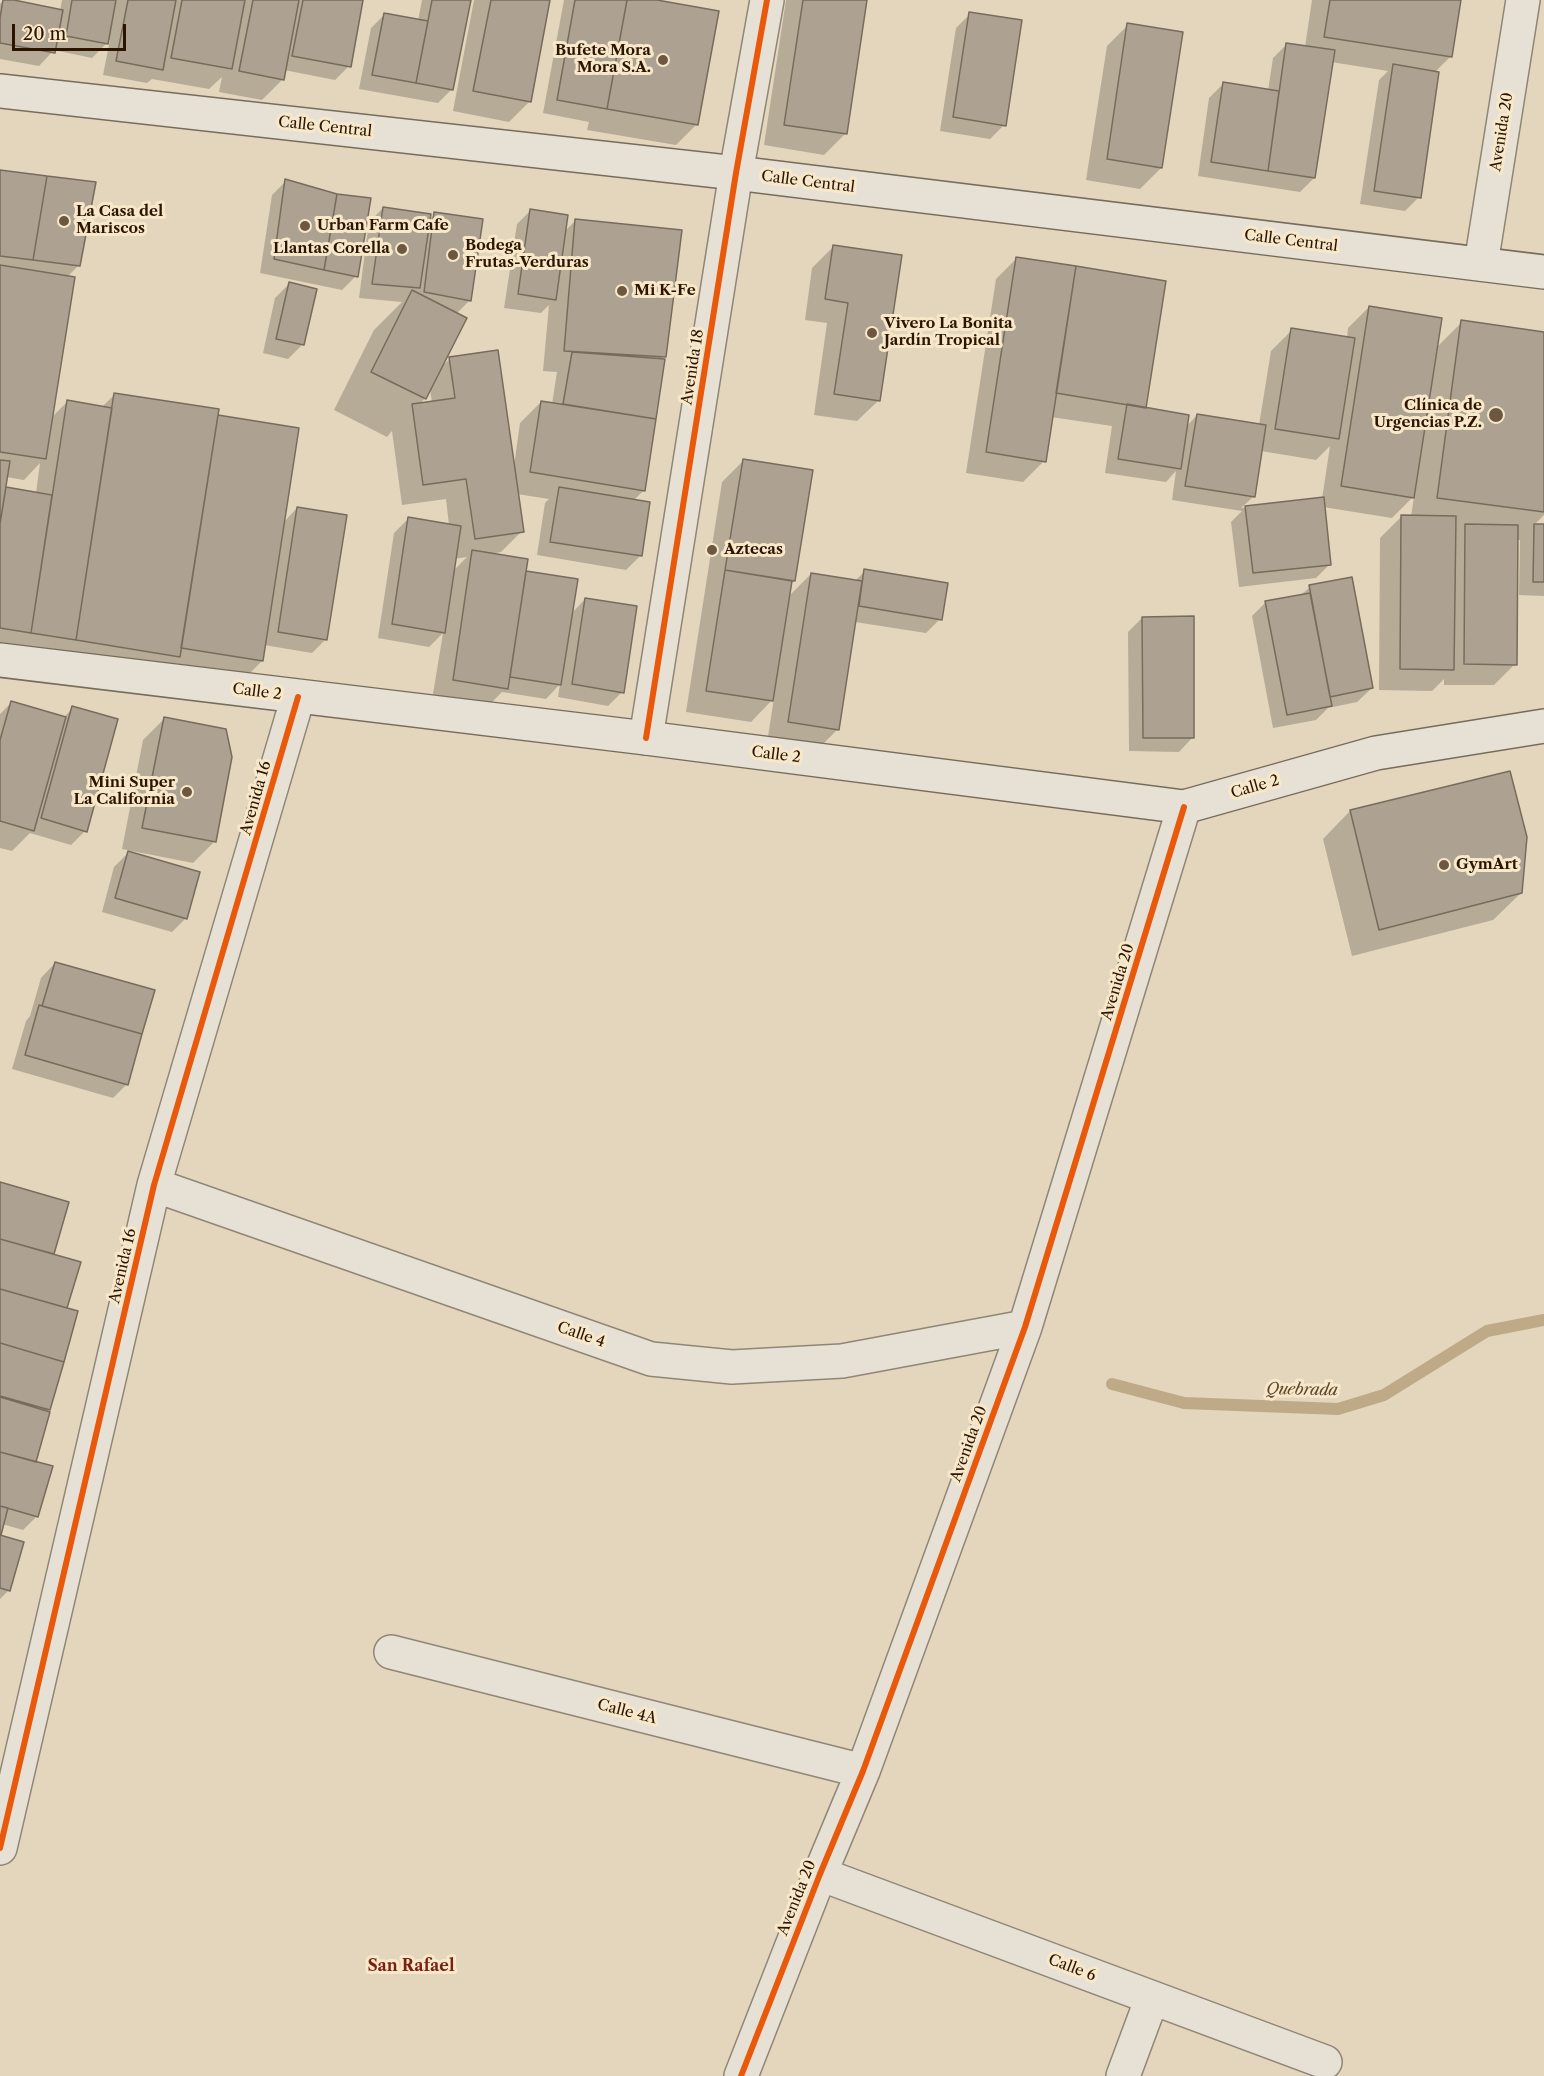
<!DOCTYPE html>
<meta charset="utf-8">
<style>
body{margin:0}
#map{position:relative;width:1544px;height:2076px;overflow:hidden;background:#e3d6bc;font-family:"Libre Caslon Text",serif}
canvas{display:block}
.scale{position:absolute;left:12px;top:24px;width:114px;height:27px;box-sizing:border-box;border:3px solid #2c1400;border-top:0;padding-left:8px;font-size:18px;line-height:21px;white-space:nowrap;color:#2c1400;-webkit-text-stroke:4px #f7e8ca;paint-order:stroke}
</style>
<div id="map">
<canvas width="1544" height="2076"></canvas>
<div class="scale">20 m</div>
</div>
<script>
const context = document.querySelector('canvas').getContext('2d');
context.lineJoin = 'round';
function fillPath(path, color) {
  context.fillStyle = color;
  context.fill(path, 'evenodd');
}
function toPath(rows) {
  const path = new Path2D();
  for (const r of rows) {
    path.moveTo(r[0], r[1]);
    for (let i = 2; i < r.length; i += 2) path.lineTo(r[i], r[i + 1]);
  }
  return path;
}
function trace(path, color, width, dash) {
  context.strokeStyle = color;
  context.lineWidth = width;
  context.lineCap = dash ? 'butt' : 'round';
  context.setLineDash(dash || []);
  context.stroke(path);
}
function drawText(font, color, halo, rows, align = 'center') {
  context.font = font + ' "Libre Caslon Text",serif';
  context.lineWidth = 6;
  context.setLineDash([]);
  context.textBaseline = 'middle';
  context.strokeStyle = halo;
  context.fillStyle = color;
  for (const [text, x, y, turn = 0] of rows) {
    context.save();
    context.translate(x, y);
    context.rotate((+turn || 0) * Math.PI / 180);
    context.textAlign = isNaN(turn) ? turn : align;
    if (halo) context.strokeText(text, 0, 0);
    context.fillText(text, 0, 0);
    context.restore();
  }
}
fillPath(toPath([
 [4,0,60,11,62,0,115,0,114,3,117,0,362,0,349,66,335,80,284,70,283,79,262,100,219,92,222,77,209,89,152,79,147,83,103,75,110,40,92,58,54,50,39,66,0,59,0,4],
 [422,0,469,0,452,89,438,103,359,89,371,28,385,14,418,21],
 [474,0,549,0,530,101,509,122,453,111],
 [564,0,648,0,697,124,676,145,587,130,589,122,543,113],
 [786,0,865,0,845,134,824,155,764,145],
 [1312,0,1460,0,1451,56,1435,72,1419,197,1405,211,1360,204,1379,80,1388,71,1331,62,1314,178,1300,192,1198,176,1209,98,1223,84,1268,91,1273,58,1287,44,1305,47],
 [970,14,1004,125,990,139,940,131,956,28],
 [1128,25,1161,168,1140,189,1086,180,1107,46],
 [0,172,79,265,67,277,51,418,67,402,102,407,115,394,216,416,283,523,297,508,326,639,312,653,264,645,262,661,241,682,0,652],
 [40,463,36,493,4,488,6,477,24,480],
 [286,181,356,276,342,290,260,273,272,195],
 [383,208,429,220,435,214,469,301,456,314,441,367,450,359,514,466,520,423,541,402,552,404,557,372,543,371,549,305,541,313,504,308,517,224,531,210,564,232,576,220,664,356,660,360,664,360,644,490,633,501,640,556,626,570,537,555,545,503,549,499,517,494,522,531,501,552,491,554,525,572,571,614,585,599,622,692,608,706,558,697,560,684,546,699,502,692,485,709,432,700,443,633,429,647,378,638,394,533,408,519,449,525,446,499,402,505,392,431,387,437,334,410,374,330,402,302,359,298,369,222],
 [430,389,432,403,419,405,425,398],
 [467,557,452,572,454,559],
 [833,247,879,400,857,421,814,415,827,323,805,320,812,268],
 [1017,258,1145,407,1186,427,1197,415,1259,425,1271,351,1292,330,1347,339,1348,328,1369,307,1436,348,1462,322,1544,334,1544,515,1534,525,1544,525,1544,596,1519,595,1520,540,1516,540,1515,664,1494,685,1444,685,1444,679,1432,691,1379,690,1380,538,1401,517,1411,517,1414,496,1392,518,1323,507,1330,564,1316,578,1239,587,1231,522,1242,511,1172,500,1176,471,1166,482,1105,473,1112,426,1051,417,1044,461,1023,482,966,473,996,279],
 [1330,446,1322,499,1241,508,1253,497,1261,451,1316,460],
 [289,284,315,290,302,345,288,359,263,353,275,298],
 [743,461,794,581,790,585,788,597,811,574,855,581,865,571,940,619,926,633,855,622,838,729,817,750,767,743,774,698,751,722,686,712,722,482],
 [1310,587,1372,688,1357,702,1328,708,1316,720,1273,728,1252,616,1266,602,1300,596],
 [1142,618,1193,737,1179,752,1129,751,1128,632],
 [11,703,63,718,73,708,85,831,71,845,30,833,12,851,0,848,0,714],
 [164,719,214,842,193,863,122,849,143,740],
 [1350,811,1521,893,1493,920,1352,956,1323,839],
 [128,853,186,918,172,932,102,912,114,867],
 [55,963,127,1084,113,1098,12,1069,26,1021,30,1016,41,978],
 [0,1184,67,1203,53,1255,66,1310,49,1410,46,1412,34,1463,37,1516,23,1530,2,1524,0,1533],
 [0,1536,9,1590,0,1599]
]), '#0003');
trace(toPath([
 [1112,1384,1184,1403,1338,1409,1384,1395,1487,1331,1544,1320]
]), '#bfaa88', 12);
const building = toPath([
 [3,0,14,0,63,10,55,53,0,43,0,18,3,0],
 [72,0,116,0,108,44,66,36,72,0],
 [128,0,176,0,163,70,116,61,128,0],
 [182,0,245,0,232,69,171,58,182,0],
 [253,0,299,0,284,80,239,71,253,0],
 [303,0,363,0,351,67,292,56,303,0],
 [432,0,471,0,453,90,416,83,432,0],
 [491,0,550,0,531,102,473,91,491,0],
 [575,0,627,0,607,109,557,100,575,0],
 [627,0,657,0,719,11,698,125,607,109,627,0],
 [803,0,867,0,847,134,784,125,803,0],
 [1330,0,1461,0,1452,57,1324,37,1330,0],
 [969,12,1022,20,1006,126,953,117,969,12],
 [384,13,428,21,416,83,372,75,384,13],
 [1127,23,1183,32,1162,168,1107,159,1127,23],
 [1286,43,1335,50,1315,178,1268,171,1286,43],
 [1393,64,1439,72,1421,198,1374,191,1393,64],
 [1223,82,1279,91,1268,171,1211,162,1223,82],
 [0,170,47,176,33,260,0,256,0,170],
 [47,176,96,182,80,266,33,260,47,176],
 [285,179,337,194,324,270,274,259,285,179],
 [337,194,371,198,358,277,324,270,337,194],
 [383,207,431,214,420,288,372,284,383,207],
 [530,209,568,215,556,300,518,294,530,209],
 [434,212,483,219,471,301,424,292,434,212],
 [575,219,682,230,666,357,564,351,575,219],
 [833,245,902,255,880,401,834,394,848,303,825,299,833,245],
 [1016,257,1076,266,1046,462,986,452,1016,257],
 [0,265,75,277,46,459,0,452,0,265],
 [1076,266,1166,281,1146,408,1056,393,1076,266],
 [289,282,317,289,304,345,276,339,289,282],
 [412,290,467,318,426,399,371,372,412,290],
 [1369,306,1442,318,1414,498,1341,486,1369,306],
 [1461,320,1544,332,1544,512,1437,498,1461,320],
 [1291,328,1355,338,1339,439,1275,429,1291,328],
 [498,350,524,532,475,539,466,479,423,485,412,404,455,398,449,357,498,350],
 [572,352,665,359,656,419,563,404,572,352],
 [114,393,219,409,180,657,76,640,114,393],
 [67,400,112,408,76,640,31,633,67,400],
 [541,401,656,419,645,491,530,472,541,401],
 [1127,404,1189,415,1181,469,1118,459,1127,404],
 [1197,414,1266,425,1255,497,1185,486,1197,414],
 [218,415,299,428,263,661,181,648,218,415],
 [743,459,813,470,795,581,725,570,743,459],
 [0,460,10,461,0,524,0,460],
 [6,487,52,495,31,633,0,628,0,524,6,487],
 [559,487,650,502,642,556,550,542,559,487],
 [1324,497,1331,565,1253,573,1245,506,1324,497],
 [297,507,347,515,327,640,278,632,297,507],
 [1401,515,1456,516,1454,670,1400,669,1401,515],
 [408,517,461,526,445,633,392,624,408,517],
 [1465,524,1518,525,1517,665,1464,664,1465,524],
 [1534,524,1544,524,1544,582,1533,582,1534,524],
 [472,550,528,559,508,689,453,680,472,550],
 [864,569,948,583,942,620,859,606,864,569],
 [725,570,792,581,773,701,706,691,725,570],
 [526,571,578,579,561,685,510,677,526,571],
 [811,573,862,581,839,730,788,722,811,573],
 [1352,577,1373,688,1330,697,1309,585,1352,577],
 [1310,593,1332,706,1287,715,1265,601,1310,593],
 [585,598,637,606,624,693,572,684,585,598],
 [1194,616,1194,738,1143,738,1142,617,1194,616],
 [11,701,66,717,34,831,0,821,0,740,11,701],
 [72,706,118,719,87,832,41,818,72,706],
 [164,717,226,729,232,757,216,842,142,828,164,717],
 [1510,771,1527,837,1522,893,1379,930,1350,810,1510,771],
 [128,851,200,872,187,919,115,898,128,851],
 [55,962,155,990,142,1034,42,1006,55,962],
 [39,1005,142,1034,128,1085,25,1055,39,1005],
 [0,1182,69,1202,54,1254,0,1239,0,1182],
 [0,1239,81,1262,67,1308,0,1289,0,1239],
 [0,1289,78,1311,64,1362,0,1343,0,1289],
 [0,1343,64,1362,50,1410,0,1396,0,1343],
 [0,1397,50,1412,36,1462,0,1452,0,1397],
 [0,1452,53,1466,38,1517,0,1506,0,1452],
 [0,1506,8,1508,1,1535,0,1535,0,1506],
 [0,1535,24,1542,10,1591,0,1588,0,1535]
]);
fillPath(building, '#ada291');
trace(building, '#776c5c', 1.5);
const street = toPath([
 [1481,264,1523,0],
 [646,738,736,173,767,0],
 [154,1185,651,1359,732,1367,842,1361,1025,1327],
 [391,1652,863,1771],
 [0,1848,154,1185,298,697],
 [820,1874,1325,2062],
 [741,2076,820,1874,863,1771,1025,1327,1184,807],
 [1123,2076,1152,1998]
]);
const secondary = toPath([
 [0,91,736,173,1544,272],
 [0,660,646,738,1184,807,1376,753,1544,726]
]);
trace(street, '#908676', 36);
trace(secondary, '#776c5c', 36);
trace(street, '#e7e1d5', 33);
trace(secondary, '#e7e1d5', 33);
trace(toPath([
 [646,738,736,173,767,0],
 [0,1848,154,1185,298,697],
 [741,2076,820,1874,863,1771,1025,1327,1184,807]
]), '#e8590c', 6);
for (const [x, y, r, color] of [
 [663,60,6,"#6c5842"],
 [64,221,6,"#6c5842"],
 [305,226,6,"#6c5842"],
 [402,249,6,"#6c5842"],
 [453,255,6,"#6c5842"],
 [622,291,6,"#6c5842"],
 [872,333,6,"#6c5842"],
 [1496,415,8,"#6c5842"],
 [712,550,6,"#6c5842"],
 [187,792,6,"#6c5842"],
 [1444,865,6,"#6c5842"]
]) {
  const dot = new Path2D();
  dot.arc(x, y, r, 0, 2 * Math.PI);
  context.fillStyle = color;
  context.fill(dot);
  trace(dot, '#f7e8ca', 2);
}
drawText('bold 15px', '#2c1400', '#f7e8ca', [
 ["Bufete Mora",651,51,"right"],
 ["Mora S.A.",651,68,"right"],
 ["La Casa del",76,212],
 ["Mariscos",76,229],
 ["Urban Farm Cafe",317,226],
 ["Bodega",465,246],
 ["Frutas-Verduras",465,263],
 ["Llantas Corella",390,249,"right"],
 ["Mi K-Fe",634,291],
 ["Vivero La Bonita",884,324],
 ["Jardín Tropical",884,341],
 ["Clínica de",1482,406,"right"],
 ["Urgencias P.Z.",1482,423,"right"],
 ["Aztecas",724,550],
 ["Mini Super",175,783,"right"],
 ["La California",175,800,"right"],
 ["GymArt",1456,865]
], 'left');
drawText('15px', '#2c1400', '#f7e8ca', [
 ["Calle Central",325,127,6],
 ["Avenida 20",1502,132,-81],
 ["Calle Central",808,182,7],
 ["Calle Central",1291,241,7],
 ["Avenida 18",693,367,-81],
 ["Calle 2",257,692,7],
 ["Calle 2",776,755,7],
 ["Calle 2",1255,787,-16],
 ["Avenida 16",256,798,-74],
 ["Avenida 20",1118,982,-73],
 ["Avenida 16",123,1266,-77],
 ["Calle 4",581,1335,19],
 ["Avenida 20",969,1444,-70],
 ["Calle 4A",627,1712,14],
 ["Avenida 20",797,1898,-68],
 ["Calle 6",1072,1968,21]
]);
drawText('italic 16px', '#60482e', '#f7e8ca', [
 ["Quebrada",1302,1390,1]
]);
drawText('bold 16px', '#7a1f14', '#f7e8ca', [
 ["San Rafael",411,1966]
]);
</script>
